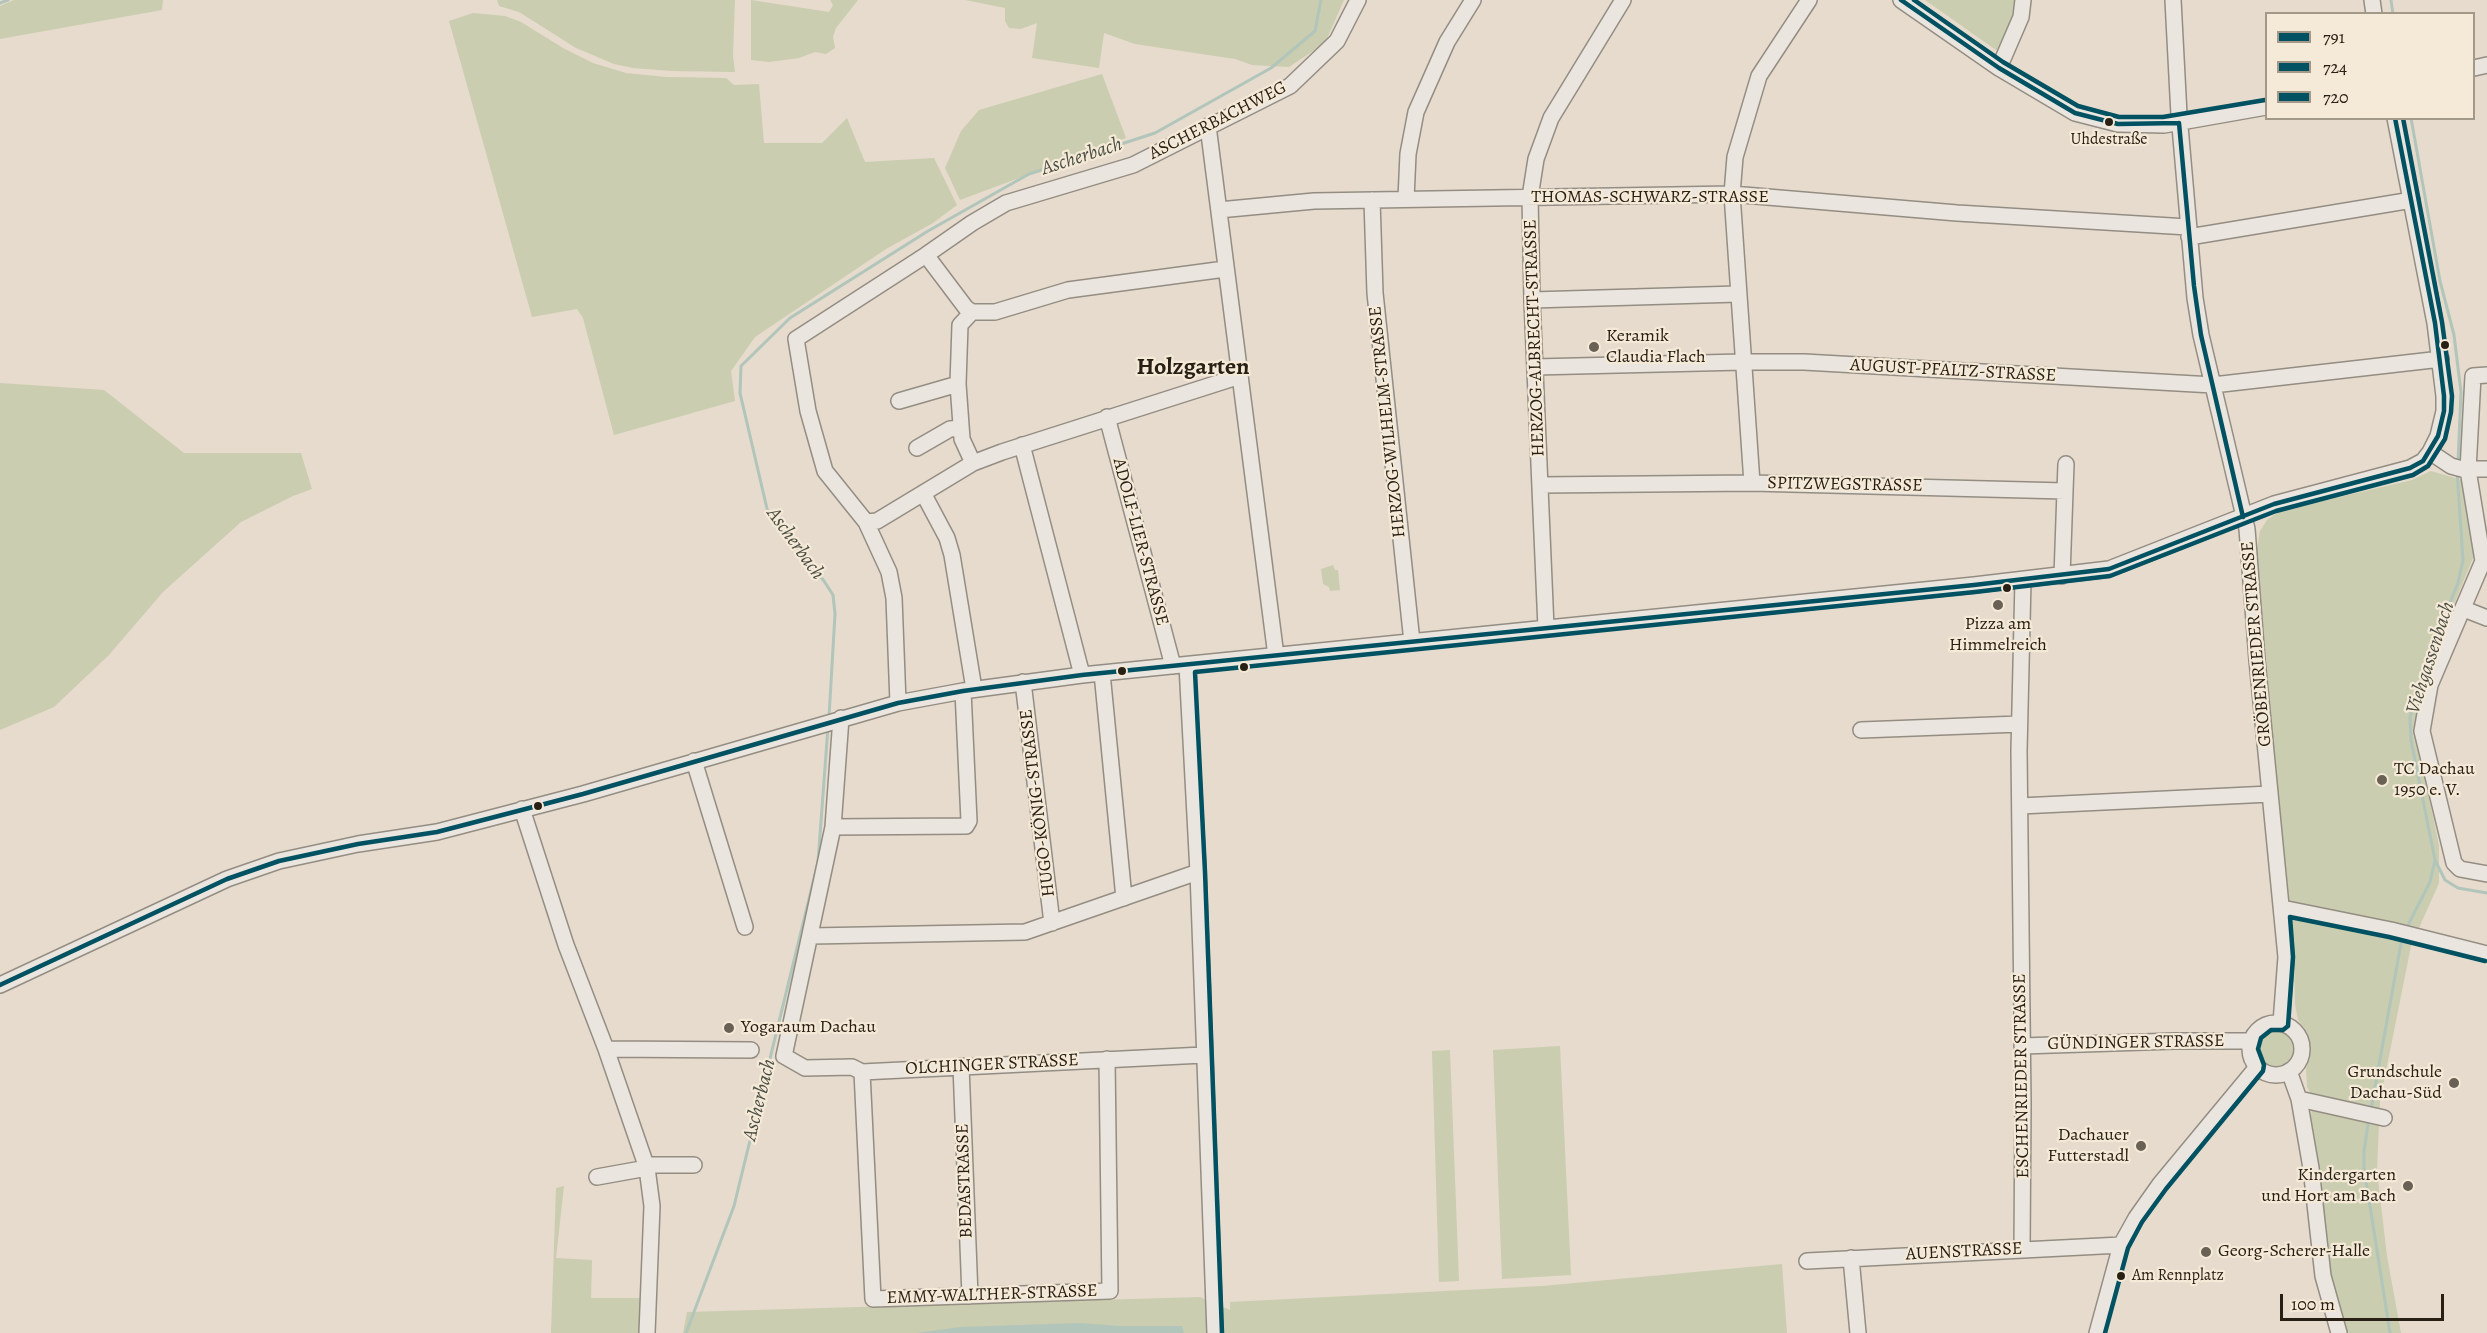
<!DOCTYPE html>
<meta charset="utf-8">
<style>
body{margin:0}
#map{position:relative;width:2487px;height:1333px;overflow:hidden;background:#e6dbcc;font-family:Alegreya,serif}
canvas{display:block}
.legend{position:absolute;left:2265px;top:12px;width:210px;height:108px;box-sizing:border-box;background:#f5e9d7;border:2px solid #a39989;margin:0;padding:8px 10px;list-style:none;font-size:18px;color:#282014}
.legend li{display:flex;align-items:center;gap:12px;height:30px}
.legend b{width:30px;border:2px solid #a39989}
.scale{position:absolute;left:2280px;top:1294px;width:164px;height:27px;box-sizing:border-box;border:3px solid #282014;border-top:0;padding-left:8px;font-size:18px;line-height:21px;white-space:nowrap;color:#282014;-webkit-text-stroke:4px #f5e9d7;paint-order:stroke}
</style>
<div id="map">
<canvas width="2487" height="1333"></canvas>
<ul class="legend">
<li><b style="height:8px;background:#005262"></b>791</li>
<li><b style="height:8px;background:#005262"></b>724</li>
<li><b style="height:8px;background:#005262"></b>720</li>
</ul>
<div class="scale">100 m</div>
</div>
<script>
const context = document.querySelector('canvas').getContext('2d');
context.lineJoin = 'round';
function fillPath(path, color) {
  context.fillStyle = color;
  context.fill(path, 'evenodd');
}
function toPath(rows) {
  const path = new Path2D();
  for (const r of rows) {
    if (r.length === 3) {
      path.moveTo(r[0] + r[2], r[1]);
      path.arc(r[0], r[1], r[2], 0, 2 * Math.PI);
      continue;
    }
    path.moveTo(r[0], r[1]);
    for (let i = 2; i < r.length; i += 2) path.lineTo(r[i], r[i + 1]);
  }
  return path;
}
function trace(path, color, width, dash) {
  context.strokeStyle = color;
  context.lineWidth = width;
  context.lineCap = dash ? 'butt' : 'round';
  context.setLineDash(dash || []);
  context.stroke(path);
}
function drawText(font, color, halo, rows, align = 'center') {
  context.font = font + ' Alegreya,serif';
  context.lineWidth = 4.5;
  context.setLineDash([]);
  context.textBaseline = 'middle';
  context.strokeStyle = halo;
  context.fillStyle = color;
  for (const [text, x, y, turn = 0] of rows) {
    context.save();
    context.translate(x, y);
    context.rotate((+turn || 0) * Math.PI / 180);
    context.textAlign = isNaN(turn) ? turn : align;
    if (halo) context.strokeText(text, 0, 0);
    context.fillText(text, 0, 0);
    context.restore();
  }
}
fillPath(toPath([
 [14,0,163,0,162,10,0,39,0,6],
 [497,0,735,0,733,55,735,72,672,71,633,68,614,64,576,48,519,12,499,6],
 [751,0,829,12,833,5,830,0,858,0,836,28,833,37,835,48,826,54,815,52,799,58,769,62,751,60],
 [965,0,1344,0,1325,43,1289,67,1252,65,1235,59,1135,44,1104,33,1099,68,1032,58,1037,23,1021,29,1009,28,1005,21,1005,8],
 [1925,0,2018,0,2017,10,2001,48,1996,50],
 [473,13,505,16,521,22,563,48,593,63,626,73,666,77,726,78,734,85,759,84,764,143,822,143,847,118,865,162,934,158,957,205,933,223,886,249,755,337,731,371,735,401,614,435,583,318,577,309,532,317,449,21],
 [1102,74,1126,138,960,200,945,168,961,131,979,110],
 [0,383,104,390,184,453,301,453,312,489,293,496,241,522,163,592,109,655,54,707,0,730],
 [2431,471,2465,481,2475,553,2433,656,2421,696,2418,741,2439,846,2439,883,2411,946,2380,1101,2377,1171,2387,1256,2401,1333,2346,1333,2335,1296,2326,1247,2310,1120,2314,1099,2307,1087,2306,1069,2310,1052,2307,1032,2298,1020,2295,1004,2294,952,2271,737,2256,553,2260,531,2267,520,2280,511,2412,480],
 [1333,565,1335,570,1338,570,1340,590,1330,591,1329,587,1323,584,1321,569],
 [2276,1049,18],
 [1560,1046,1571,1275,1502,1279,1493,1050],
 [1450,1050,1459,1281,1439,1282,1432,1051],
 [564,1186,556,1258,592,1260,591,1298,643,1298,644,1333,551,1333,556,1188],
 [1782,1264,1787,1333,683,1333,687,1312,1200,1297,1230,1310,1230,1302,1542,1286]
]), '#cacdaf');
fillPath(toPath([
 [1080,1323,1119,1326,1182,1326,1184,1333,916,1333,961,1327]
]), '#b1c5bb');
trace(toPath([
 [2391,0,2393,14],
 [0,3,8,0],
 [2411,118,2440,281,2454,335,2461,392,2458,462],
 [829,717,835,614,833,595,824,581,768,513,740,393,741,366,790,318,928,231,1029,174,1155,133,1271,68,1315,31,1321,0],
 [2435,860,2445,880,2458,888,2487,893],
 [2406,929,2430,882,2435,860,2411,740,2410,717,2433,644,2458,583,2463,560,2457,471],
 [2371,1109,2402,938],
 [2369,1118,2364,1151,2364,1168,2390,1333],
 [686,1333,734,1206,818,862,828,727]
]), '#b1c5bb', 3);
const minor = toPath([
 [1901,0,1999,68,2075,113,2118,124,2164,125,2266,107],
 [2173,0,2179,115,2195,298,2201,335,2247,529,2257,660,2286,957,2281,1023],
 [2372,0,2374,14],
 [1999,68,2021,17,2023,0],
 [2474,68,2487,65],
 [1208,126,1276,656],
 [1406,199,1408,154,1416,112,1447,42,1473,0],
 [1372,200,1375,293,1412,642],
 [1219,210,1314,201,1732,194,1957,213,2188,227],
 [2189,237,2412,200],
 [926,255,966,308,972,312,995,312,1068,290,1225,269],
 [1532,300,1738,294],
 [972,312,960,325,958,384,962,439,973,463],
 [1535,367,1742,362,1804,362,2213,385,2441,359],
 [2487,375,2473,376,2468,470,2483,561,2430,685,2422,731,2454,863,2460,869,2487,874],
 [899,401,958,384],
 [1107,417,1173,666],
 [1022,445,1082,675],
 [917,448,950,429,961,428],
 [2430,452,2451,466,2462,469,2487,469],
 [1752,483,1732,194,1735,157,1759,76,1809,0],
 [1540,485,1752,483,2065,491,2062,576],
 [2065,491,2066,464],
 [923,493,947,538,952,555,974,689],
 [866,522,877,521,973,463,1002,452,1240,376],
 [2464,609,2487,618],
 [1546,628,1532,300,1530,197,1536,159,1551,118,1623,0],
 [1187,665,1198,872,1215,1333],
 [1102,673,1124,898],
 [1023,682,1052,923],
 [898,703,894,598,889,572,866,522,825,471,808,411,796,339,926,255,972,223,1006,203,1133,165,1290,86,1337,41,1358,0],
 [841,718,833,827,784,1056,805,1068,852,1067,862,1072,1203,1055],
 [1861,730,2019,724],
 [694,761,745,927],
 [2020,806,2270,794],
 [522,809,566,945,606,1049,647,1168,652,1206,647,1333],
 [833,827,966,826,969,821,963,691],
 [2282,908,2391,930,2487,954],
 [811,936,1025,932,1198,872],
 [0,985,227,879,279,861,358,844,437,832,583,794,898,703,963,691,1082,675,1974,585,2109,569,2274,504,2410,468,2423,461,2430,452,2438,436,2444,411,2444,396,2435,323,2395,118],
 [2276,1049,26],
 [2022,1046,2175,1041,2251,1041],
 [606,1049,751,1050],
 [961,1066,970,1296],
 [2289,1071,2299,1099,2311,1168,2323,1276,2339,1333],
 [862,1072,873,1299,1110,1291,1107,1059],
 [2299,1099,2384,1118],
 [646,1165,694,1165],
 [597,1177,647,1168],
 [2022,1248,2023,1103,2019,751,2023,580],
 [1851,1258,1858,1333],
 [1807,1261,2121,1245],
 [2097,1333,2121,1245,2136,1218,2160,1184,2257,1067]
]);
trace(minor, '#948d83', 18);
trace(minor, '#eae5de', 15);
trace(toPath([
 [1901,0,1999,68,2075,113,2118,124,2179,123],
 [2179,123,2194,286,2201,335,2243,517],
 [0,985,227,879,279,861,358,844,437,832,583,794,898,703,963,691,1082,675,1974,585,2109,569,2274,504,2410,468,2423,461,2438,436,2444,411,2444,396,2435,323,2395,118]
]), '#005262', 4.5);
trace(toPath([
 [1222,1333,1205,872,1195,672,1975,592,2110,576,2276,511,2413,475,2428,466,2445,439,2451,412,2452,396,2442,322,2403,118],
 [2105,1333,2128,1248,2142,1222,2166,1189,2263,1071,2264,1065,2258,1049,2261,1038,2271,1030,2283,1030,2288,1026,2293,957,2290,917,2389,937,2485,961]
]), '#005262', 4.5);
trace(toPath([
 [1914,0,2003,62,2078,106,2119,117,2163,117,2265,100]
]), '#005262', 4.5);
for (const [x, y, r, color] of [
 [2109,122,5,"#282014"],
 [2445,345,5,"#282014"],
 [1594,347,6,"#6a6154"],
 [2007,588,5,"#282014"],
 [1998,605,6,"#6a6154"],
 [1244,667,5,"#282014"],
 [1122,671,5,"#282014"],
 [2382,780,6,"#6a6154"],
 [538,806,5,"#282014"],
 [729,1028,6,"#6a6154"],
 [2454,1083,6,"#6a6154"],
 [2141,1146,6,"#6a6154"],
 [2408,1186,6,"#6a6154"],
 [2206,1252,6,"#6a6154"],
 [2121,1276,5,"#282014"]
]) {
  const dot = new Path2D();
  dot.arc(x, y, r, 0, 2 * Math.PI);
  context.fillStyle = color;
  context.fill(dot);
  trace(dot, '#f5e9d7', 2);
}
drawText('16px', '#282014', '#f5e9d7', [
 ["Uhdestraße",2109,140],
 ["Am Rennplatz",2132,1276,"left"]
]);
drawText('18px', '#282014', '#f5e9d7', [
 ["ASCHERBACHWEG",1218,121,-27],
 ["THOMAS-SCHWARZ-STRASSE",1650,198],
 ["HERZOG-ALBRECHT-STRASSE",1535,338,-92],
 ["AUGUST-PFALTZ-STRASSE",1953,371,3],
 ["HERZOG-WILHELM-STRASSE",1388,422,-96],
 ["SPITZWEGSTRASSE",1845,485,1],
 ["ADOLF-LIER-STRASSE",1140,542,75],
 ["GRÖBENRIEDER STRASSE",2257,644,-95],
 ["HUGO-KÖNIG-STRASSE",1038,803,-97],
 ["GÜNDINGER STRASSE",2136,1043,-1],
 ["OLCHINGER STRASSE",992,1065,-3],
 ["ESCHENRIEDER STRASSE",2022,1076,-91],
 ["BEDASTRASSE",965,1181,-92],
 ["AUENSTRASSE",1964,1252,-3],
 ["EMMY-WALTHER-STRASSE",992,1295,-2]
]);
drawText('18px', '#282014', '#f5e9d7', [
 ["Keramik",1606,337],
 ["Claudia Flach",1606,358],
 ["Pizza am",1998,625,"center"],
 ["Himmelreich",1998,646,"center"],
 ["TC Dachau",2394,770],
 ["1950 e. V.",2394,791],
 ["Yogaraum Dachau",741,1028],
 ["Grundschule",2442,1073,"right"],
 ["Dachau-Süd",2442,1094,"right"],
 ["Dachauer",2129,1136,"right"],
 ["Futterstadl",2129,1157,"right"],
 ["Kindergarten",2396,1176,"right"],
 ["und Hort am Bach",2396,1197,"right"],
 ["Georg-Scherer-Halle",2218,1252]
], 'left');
drawText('italic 20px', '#4a4e44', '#f5e9d7', [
 ["Ascherbach",1082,157,-18],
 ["Ascherbach",795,544,54],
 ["Viehgassenbach",2431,658,-72],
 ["Ascherbach",760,1100,-76]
]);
drawText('bold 24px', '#282014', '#f5e9d7', [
 ["Holzgarten",1193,368]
]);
</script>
